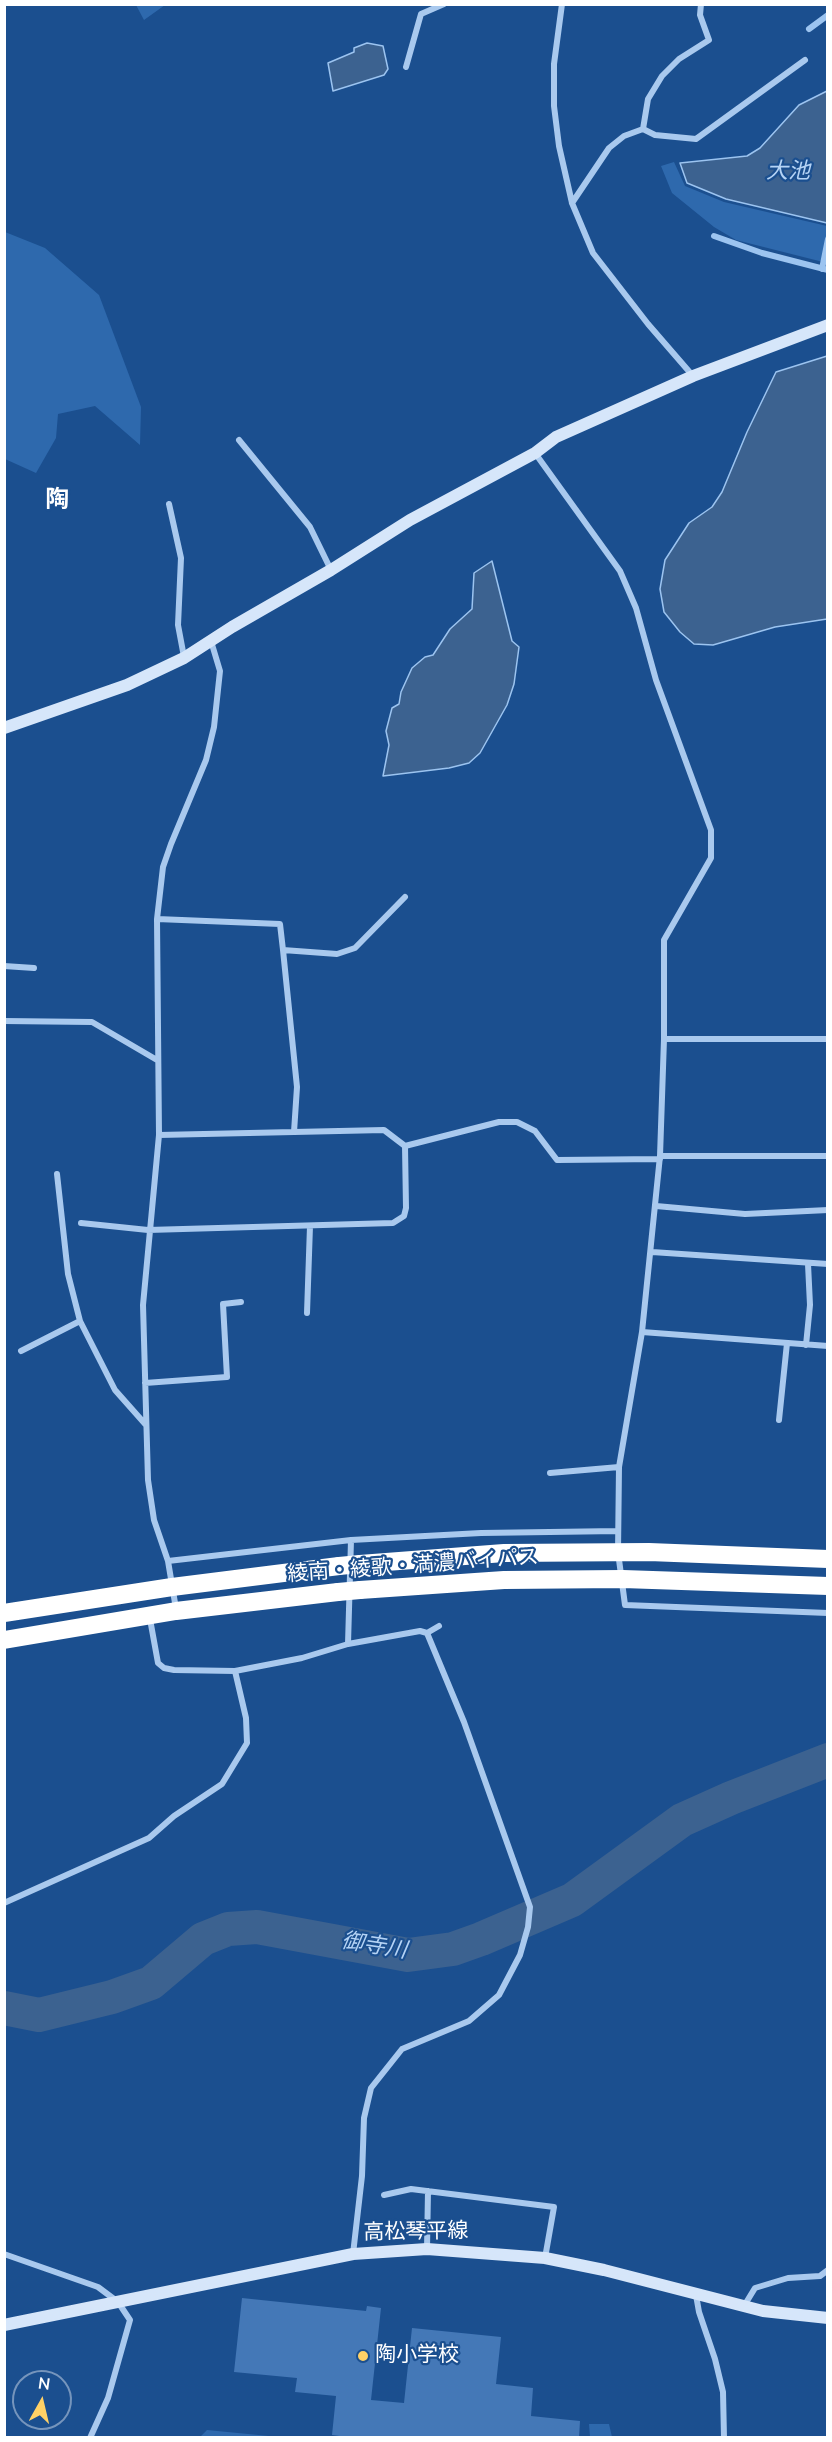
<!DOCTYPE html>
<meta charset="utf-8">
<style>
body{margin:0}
#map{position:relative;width:832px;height:2442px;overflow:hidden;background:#1b4f8f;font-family:"Nunito Sans",sans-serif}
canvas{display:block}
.frame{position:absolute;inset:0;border:6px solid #fff;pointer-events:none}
.north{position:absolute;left:12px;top:2370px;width:60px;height:60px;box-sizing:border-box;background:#1b4f8f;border:2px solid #7695bc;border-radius:50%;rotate:8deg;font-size:16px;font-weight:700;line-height:24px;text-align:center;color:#fff}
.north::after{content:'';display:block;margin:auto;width:21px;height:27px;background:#ffd166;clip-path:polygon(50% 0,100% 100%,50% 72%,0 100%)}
</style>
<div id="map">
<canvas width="832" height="2442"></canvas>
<div class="frame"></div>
<div class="north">N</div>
</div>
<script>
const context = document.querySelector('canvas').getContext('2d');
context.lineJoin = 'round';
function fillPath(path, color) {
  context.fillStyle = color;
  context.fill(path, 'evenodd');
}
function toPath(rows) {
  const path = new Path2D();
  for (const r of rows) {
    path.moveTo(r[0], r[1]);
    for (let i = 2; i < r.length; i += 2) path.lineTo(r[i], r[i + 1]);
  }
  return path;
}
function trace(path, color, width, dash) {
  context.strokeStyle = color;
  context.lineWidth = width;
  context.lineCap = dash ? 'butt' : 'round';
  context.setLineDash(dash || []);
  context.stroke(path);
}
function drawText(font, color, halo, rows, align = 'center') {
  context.font = font + ' "Nunito Sans","Noto Sans JP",sans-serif';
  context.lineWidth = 4.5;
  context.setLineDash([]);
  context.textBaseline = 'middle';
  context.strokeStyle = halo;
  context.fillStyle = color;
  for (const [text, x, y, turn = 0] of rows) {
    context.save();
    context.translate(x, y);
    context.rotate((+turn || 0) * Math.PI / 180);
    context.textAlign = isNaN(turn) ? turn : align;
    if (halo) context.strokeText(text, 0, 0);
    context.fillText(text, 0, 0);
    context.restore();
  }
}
fillPath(toPath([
 [136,5,165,5,144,20],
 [674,162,685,186,724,202,827,226,827,263,736,240,714,227,672,193,661,166],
 [5,232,45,248,99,295,141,407,140,445,95,406,58,414,56,438,36,473,5,459],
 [589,2424,609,2424,612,2437,590,2437],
 [207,2430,279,2437,200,2437]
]), '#2e69ad');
const water = toPath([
 [367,43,383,46,388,69,384,75,333,91,328,63,354,52,354,48,367,43],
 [827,91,827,223,726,199,687,183,680,163,747,156,760,148,799,105,827,91],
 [827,356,827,619,775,627,713,645,694,644,680,632,664,612,660,589,665,560,689,523,712,507,722,492,747,432,776,372,827,356],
 [492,561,512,641,519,647,514,684,507,705,480,753,469,763,449,768,383,776,389,745,386,731,392,708,399,704,401,692,412,668,425,657,433,655,450,629,472,609,474,573,492,561]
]);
fillPath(water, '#3c6290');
trace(water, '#9cc4f0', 1.5);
trace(toPath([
 [809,29,828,15],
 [714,236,762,253,828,270],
 [822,269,828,239]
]), '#9cc4f0', 6);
trace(toPath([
 [4,2008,39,2015,112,1997,151,1983,203,1939,228,1929,257,1927,408,1955,453,1949,481,1939,572,1900,682,1820,731,1798,828,1760]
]), '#3c6290', 34);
fillPath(toPath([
 [242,2298,366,2311,367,2306,381,2308,371,2400,404,2403,412,2328,501,2337,496,2384,533,2388,531,2416,580,2421,579,2438,355,2438,332,2435,336,2396,295,2392,297,2378,234,2372]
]), '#4478b7');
trace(toPath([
 [562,4,554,64,554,106,559,146,572,203,593,253,648,324,693,376],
 [406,67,421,14,444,4],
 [643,129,655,135,696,139,805,60],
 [572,203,609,148,624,136,643,129,648,99,662,76,679,59,709,40,700,15,701,4],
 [239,440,310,527,331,570],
 [535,453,620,571,636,608,656,680,711,830,711,858,664,940,664,1039,660,1156,642,1332,619,1467,618,1552,625,1605,828,1613],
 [169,504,181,558,178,625,184,657],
 [157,919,280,924,283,950,337,954,355,948,405,897],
 [283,950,297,1087,294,1132],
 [4,966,34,968],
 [4,1021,92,1022,157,1060],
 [664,1039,828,1039],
 [159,1135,384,1130,405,1146,499,1122,517,1122,535,1131,557,1160,660,1159],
 [660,1156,828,1156],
 [57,1174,68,1274,80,1321,115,1390,146,1425],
 [656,1206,745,1214,828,1210],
 [81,1223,148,1230,393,1223,404,1216,406,1208,405,1146],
 [652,1252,828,1264],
 [307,1313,310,1226],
 [642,1332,828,1346],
 [806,1345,810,1305,808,1264],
 [21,1351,80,1321],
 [145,1383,227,1377,223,1304,241,1302],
 [779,1420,787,1343],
 [550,1473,619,1467],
 [168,1561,351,1540,481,1533,618,1531],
 [176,1609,168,1561,154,1520,148,1480,143,1305,159,1135,157,919,163,867,171,844,206,760,214,727,220,671,211,641],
 [150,1619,158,1663,164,1668,174,1670,235,1671,302,1658,348,1644,420,1631,427,1633,439,1626],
 [348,1644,351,1540],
 [4,1903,149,1838,174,1816,222,1784,247,1743,246,1718,235,1671],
 [384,2195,411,2189,554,2207,545,2258],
 [427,2249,428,2191],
 [4,2254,98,2287,118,2302,130,2320,108,2398,90,2438],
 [353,2254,362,2176,364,2118,371,2088,402,2049,469,2021,499,1995,520,1955,528,1927,530,1907,464,1722,427,1633],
 [696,2295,699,2312,715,2359,723,2392,724,2438],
 [744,2306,755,2288,788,2278,820,2276,828,2270]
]), '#a9c9ee', 6);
trace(toPath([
 [4,728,127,685,184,658,232,627,331,570,410,520,535,453,556,437,693,376,828,325],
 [4,2325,353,2254,427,2249,545,2258,604,2270,763,2311,828,2318]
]), '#d6e6fa', 12);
trace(toPath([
 [360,1564,504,1553,649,1552,828,1559],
 [360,1590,504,1580,623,1579,828,1586],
 [4,1613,172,1587,339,1566],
 [4,1640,176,1611,338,1592]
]), '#fff', 18);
trace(toPath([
 [339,1566,360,1564],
 [338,1592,360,1590]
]), '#fff', 18);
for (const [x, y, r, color] of [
 [363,2356,6,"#ffd166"]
]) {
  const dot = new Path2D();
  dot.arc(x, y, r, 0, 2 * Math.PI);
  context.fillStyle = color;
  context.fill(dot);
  trace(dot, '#1b4f8f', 2);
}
drawText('21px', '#fff', '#1b4f8f', [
 ["綾南・綾歌・満濃バイパス",413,1567,-4],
 ["高松琴平線",416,2233,-1]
]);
drawText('21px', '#fff', '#1b4f8f', [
 ["陶小学校",375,2356]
], 'left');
drawText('italic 22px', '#b5d3f5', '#1b4f8f', [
 ["大池",788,173],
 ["御寺川",374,1947,9]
]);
drawText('bold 24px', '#fff', '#1b4f8f', [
 ["陶",57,501]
]);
</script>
